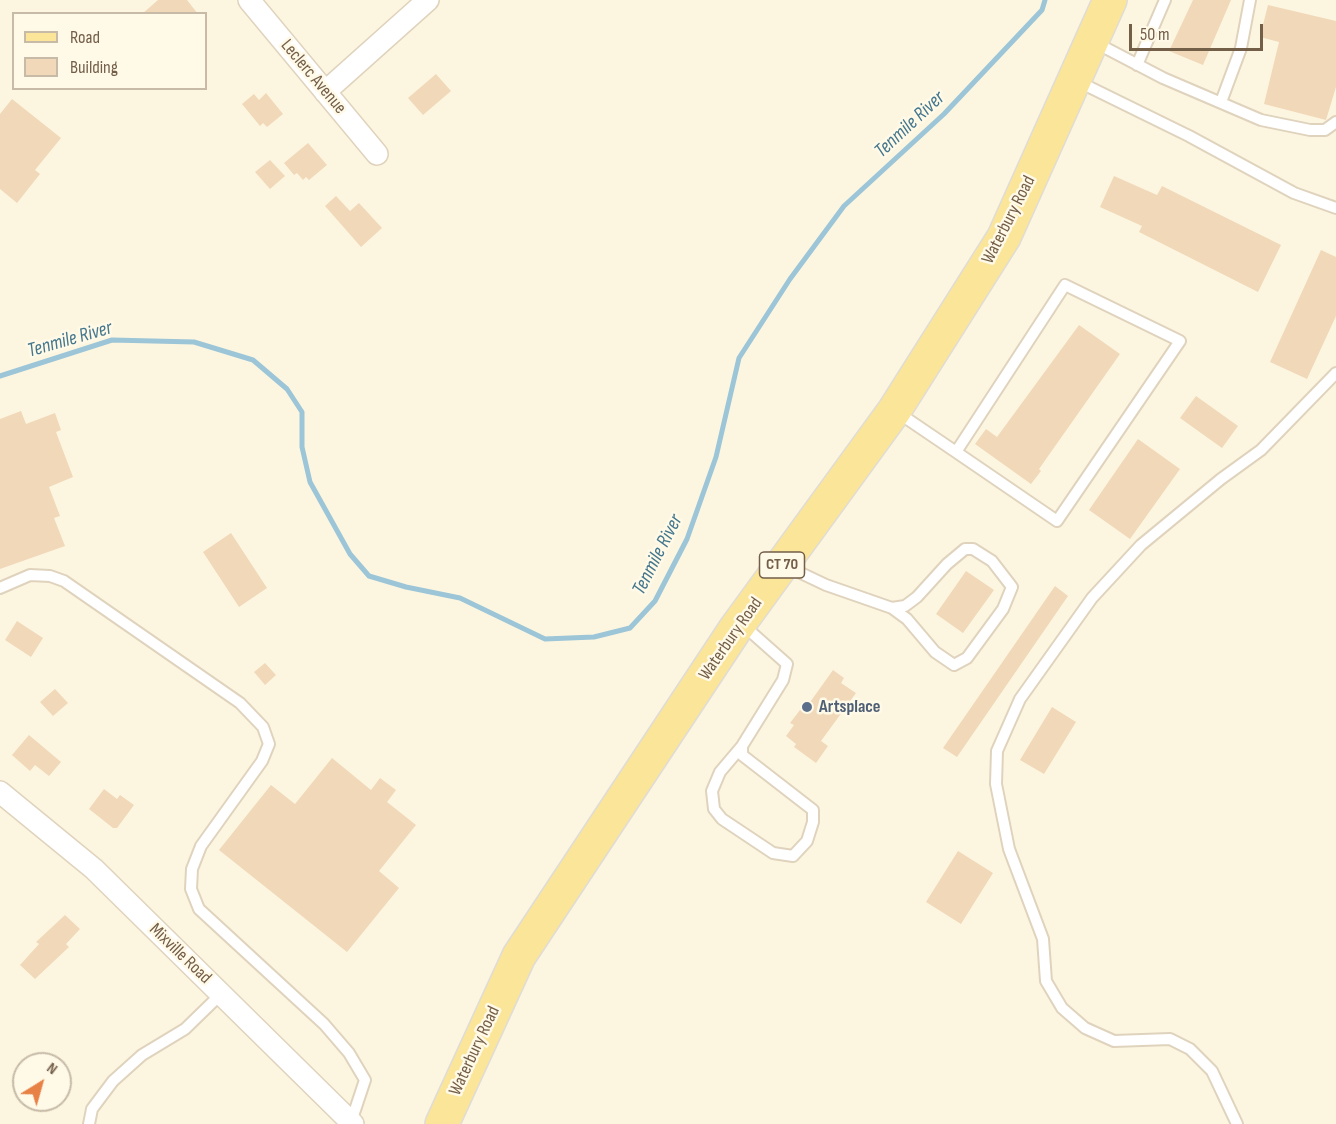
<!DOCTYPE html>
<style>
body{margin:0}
#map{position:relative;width:1336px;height:1124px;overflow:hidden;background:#fcf6e1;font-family:"Sofia Sans Condensed",sans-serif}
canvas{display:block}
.legend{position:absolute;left:12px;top:12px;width:195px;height:78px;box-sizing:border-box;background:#fff9e7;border:2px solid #c7bba7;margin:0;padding:8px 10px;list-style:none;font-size:18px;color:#735e48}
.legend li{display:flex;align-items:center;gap:12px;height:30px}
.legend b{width:30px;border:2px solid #c7bba7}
.north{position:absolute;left:12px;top:1052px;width:60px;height:60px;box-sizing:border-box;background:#fff9e7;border:2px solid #c7bba7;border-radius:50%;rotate:37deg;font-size:16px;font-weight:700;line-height:24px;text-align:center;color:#735e48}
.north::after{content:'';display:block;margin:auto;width:21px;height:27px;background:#e78145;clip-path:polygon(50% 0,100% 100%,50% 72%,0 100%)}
.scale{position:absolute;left:1129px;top:24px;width:134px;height:27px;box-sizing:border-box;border:3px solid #735e48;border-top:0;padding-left:8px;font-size:18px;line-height:21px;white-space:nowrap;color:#735e48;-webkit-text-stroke:4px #fff9e7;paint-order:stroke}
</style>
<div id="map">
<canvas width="1336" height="1124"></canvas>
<ul class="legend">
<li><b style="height:8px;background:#fbe598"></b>Road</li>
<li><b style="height:16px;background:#f1d8b8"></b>Building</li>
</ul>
<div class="north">N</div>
<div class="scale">50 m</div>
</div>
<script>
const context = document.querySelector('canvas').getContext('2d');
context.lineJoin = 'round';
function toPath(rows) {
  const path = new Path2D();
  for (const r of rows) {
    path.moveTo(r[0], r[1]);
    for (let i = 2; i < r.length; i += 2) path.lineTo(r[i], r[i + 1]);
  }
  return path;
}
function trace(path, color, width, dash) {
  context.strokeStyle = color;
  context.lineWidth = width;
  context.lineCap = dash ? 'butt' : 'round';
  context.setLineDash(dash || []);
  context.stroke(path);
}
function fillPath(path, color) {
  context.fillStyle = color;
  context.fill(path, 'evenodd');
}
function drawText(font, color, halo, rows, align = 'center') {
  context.font = font + ' "Sofia Sans Condensed",sans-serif';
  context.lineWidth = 5;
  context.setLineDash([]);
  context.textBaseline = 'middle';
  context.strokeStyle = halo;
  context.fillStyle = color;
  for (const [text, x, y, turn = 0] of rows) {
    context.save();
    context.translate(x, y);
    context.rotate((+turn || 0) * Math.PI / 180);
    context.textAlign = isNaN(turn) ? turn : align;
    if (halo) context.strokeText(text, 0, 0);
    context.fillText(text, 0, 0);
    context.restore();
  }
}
trace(toPath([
 [0,376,112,340,194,342,253,360,287,389,302,412,302,447,310,482,350,554,369,576,406,587,460,598,545,639,594,637,630,628,655,601,687,539,716,457,739,358,790,279,844,206,944,114,1042,10,1045,0]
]), '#9cc5d7', 5);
fillPath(toPath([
 [158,0,187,0,198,14,142,14],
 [1193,0,1231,0,1203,65,1169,51],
 [1268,5,1336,21,1336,87,1326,120,1264,104,1279,42,1260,37],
 [436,74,451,91,423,115,408,98],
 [266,93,283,114,267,127,263,123,260,126,242,104,254,94,259,100],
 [12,99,61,138,35,170,40,174,17,203,0,189,0,114],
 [308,143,327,165,309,180,306,177,303,180,297,173,294,175,284,163],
 [270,160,285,176,270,189,255,172],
 [1114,176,1157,195,1162,186,1281,245,1258,292,1139,232,1142,226,1100,207],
 [336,196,350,211,359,203,382,228,361,247,325,206],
 [1321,250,1336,257,1336,316,1307,379,1270,362],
 [1079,325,1120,354,1039,469,1041,471,1031,484,975,444,986,429,997,437],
 [1196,396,1238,426,1222,448,1180,418],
 [21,411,26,424,55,413,61,430,56,432,73,477,49,487,60,516,54,518,65,546,0,569,0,419],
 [1138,439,1180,469,1130,539,1089,510],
 [231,533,267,588,239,607,203,552],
 [966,571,994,590,963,633,936,614],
 [1055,586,1068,596,957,757,943,748],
 [17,621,43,638,31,657,5,640],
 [265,663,276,675,265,685,254,672],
 [833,670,844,678,841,683,856,693,821,741,828,746,816,763,794,747,796,744,786,736,794,725,790,723,800,710,803,712],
 [55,689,68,703,53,716,40,702],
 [1052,707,1076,722,1044,774,1020,760],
 [29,735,61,762,49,776,35,765,30,771,12,755],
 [332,758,371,790,380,778,396,790,387,802,416,825,379,871,399,888,347,952,219,850,271,785,295,804],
 [104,789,117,799,120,795,134,805,117,828,113,828,89,809],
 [958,851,993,873,961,924,926,902],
 [65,915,80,929,66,944,69,947,35,979,20,965,39,944,36,942]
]), '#f1d8b8');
const lane = toPath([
 [1096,43,1163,78,1261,120,1310,130,1325,130,1336,122],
 [1137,65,1165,0],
 [1077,81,1189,136,1294,193,1336,208],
 [1221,102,1241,48,1250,0],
 [897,412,956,452,1065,285,1180,341,1057,521,956,452],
 [786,566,826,585,892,608,905,606,917,597,947,564,965,549,973,549,992,561,1012,587,1003,609,967,658,954,665,935,652,907,619,892,608],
 [0,588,30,575,50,576,64,581,240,703,263,727,269,744,262,761,201,846,192,869,191,889,199,909,324,1024,349,1053,365,1080,351,1122],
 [742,746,720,772,712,791,714,809,722,819,773,853,793,856,807,841,813,822,813,810,742,755,742,746,783,680,787,664,743,625],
 [89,1124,92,1109,113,1081,142,1055,185,1029,221,994],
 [1237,1124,1212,1071,1190,1049,1170,1039,1114,1041,1085,1028,1062,1008,1046,981,1043,939,1009,849,996,784,997,751,1020,699,1092,598,1141,545,1221,479,1261,450,1336,373]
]);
const street = toPath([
 [249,0,377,154],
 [325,92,428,0],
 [0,792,94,869,353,1124]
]);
const primary = toPath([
 [442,1124,519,956,736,628,894,411,1004,237,1110,0]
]);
trace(lane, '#e0d3bd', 14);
trace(street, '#e0d3bd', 24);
trace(primary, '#e0dcd7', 36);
trace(lane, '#fff', 10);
trace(street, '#fff', 21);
trace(primary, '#fbe598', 33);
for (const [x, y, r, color] of [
 [807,707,6,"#5c6f8a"]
]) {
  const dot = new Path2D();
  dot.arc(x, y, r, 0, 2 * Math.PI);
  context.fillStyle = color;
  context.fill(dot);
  trace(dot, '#fff9e7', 2);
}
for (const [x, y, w] of [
 [782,565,45]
]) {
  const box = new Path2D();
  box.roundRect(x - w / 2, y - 13, w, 26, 4.5);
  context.fillStyle = '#fff9e7';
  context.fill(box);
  trace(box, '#735e48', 1.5);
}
drawText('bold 16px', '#735e48', null, [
 ["CT 70",782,565]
]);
drawText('18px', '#735e48', '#fff9e7', [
 ["Leclerc Avenue",313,77,50],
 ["Waterbury Road",1009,220,-63],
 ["Waterbury Road",731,639,-55],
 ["Mixville Road",180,954,44],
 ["Waterbury Road",475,1051,-65]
]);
drawText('bold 18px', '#4e5e75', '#fff9e7', [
 ["Artsplace",819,707]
], 'left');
drawText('italic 20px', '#44778e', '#fff9e7', [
 ["Tenmile River",910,125,-43],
 ["Tenmile River",70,340,-16],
 ["Tenmile River",658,555,-63]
]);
</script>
